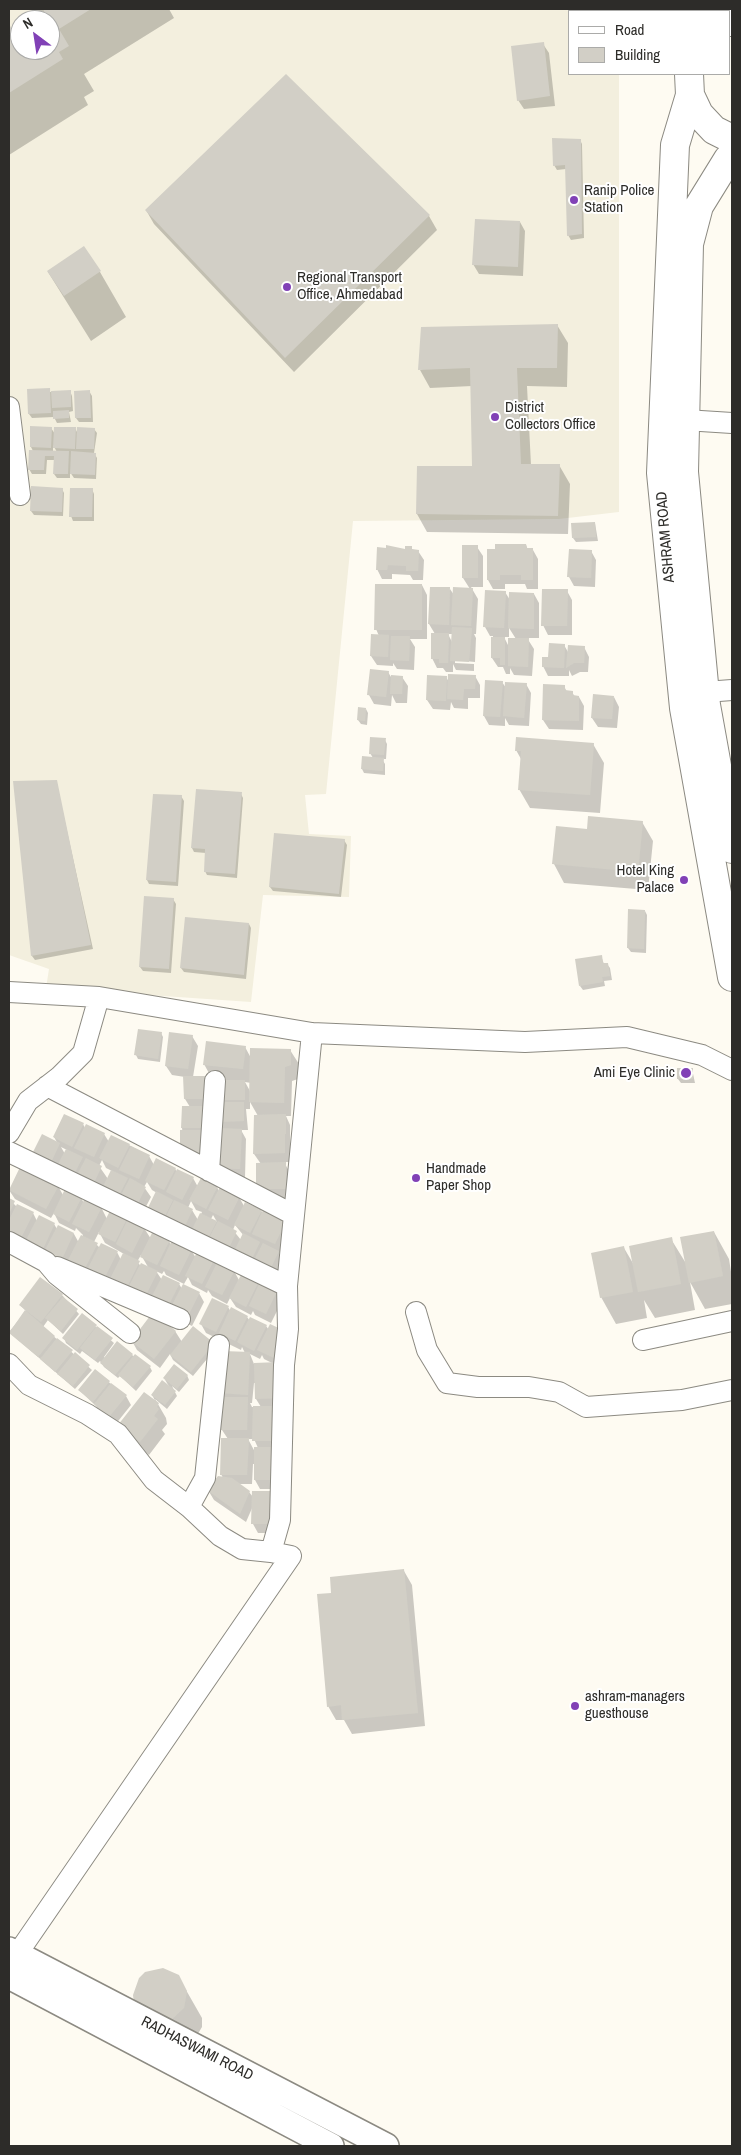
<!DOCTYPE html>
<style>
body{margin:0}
#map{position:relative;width:741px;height:2155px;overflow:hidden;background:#fefbf2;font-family:"Archivo Narrow",sans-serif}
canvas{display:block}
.frame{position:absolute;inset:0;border:10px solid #2d2c29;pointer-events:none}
.legend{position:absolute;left:568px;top:10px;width:162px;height:65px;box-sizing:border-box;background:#fff;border:1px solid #ababa9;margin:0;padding:6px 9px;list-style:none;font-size:15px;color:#2d2c29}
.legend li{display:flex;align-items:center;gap:10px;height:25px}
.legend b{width:25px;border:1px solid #ababa9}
.north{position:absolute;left:10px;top:10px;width:50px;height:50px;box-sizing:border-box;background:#fff;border:1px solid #ababa9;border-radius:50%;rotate:329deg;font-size:14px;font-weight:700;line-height:20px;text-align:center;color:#2d2c29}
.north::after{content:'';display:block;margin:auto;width:18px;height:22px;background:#8141b6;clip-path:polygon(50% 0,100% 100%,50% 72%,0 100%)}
</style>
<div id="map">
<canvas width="741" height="2155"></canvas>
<div class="frame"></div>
<ul class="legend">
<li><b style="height:6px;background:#fff"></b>Road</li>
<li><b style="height:14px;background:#d2cfc6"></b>Building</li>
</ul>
<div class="north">N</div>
</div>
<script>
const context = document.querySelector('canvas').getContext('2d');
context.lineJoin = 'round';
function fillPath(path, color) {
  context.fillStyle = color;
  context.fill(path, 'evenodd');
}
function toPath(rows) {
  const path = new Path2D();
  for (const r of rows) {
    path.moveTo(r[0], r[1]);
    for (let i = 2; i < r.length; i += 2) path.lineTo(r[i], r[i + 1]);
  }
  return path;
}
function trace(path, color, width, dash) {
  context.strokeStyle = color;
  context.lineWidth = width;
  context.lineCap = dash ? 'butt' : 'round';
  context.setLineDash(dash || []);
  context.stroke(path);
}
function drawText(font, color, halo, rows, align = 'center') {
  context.font = font + ' "Archivo Narrow",sans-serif';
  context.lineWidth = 4;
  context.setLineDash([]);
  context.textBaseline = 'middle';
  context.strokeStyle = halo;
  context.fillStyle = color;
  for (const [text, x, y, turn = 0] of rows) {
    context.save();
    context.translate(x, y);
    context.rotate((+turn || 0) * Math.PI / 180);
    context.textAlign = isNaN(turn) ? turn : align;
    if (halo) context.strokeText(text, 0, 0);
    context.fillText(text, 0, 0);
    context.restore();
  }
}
fillPath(toPath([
 [9,9,612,9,612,11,570,11,570,74,619,74,619,512,559,519,353,521,326,794,305,795,309,834,351,836,349,897,263,895,251,1002,46,988,49,969,9,955],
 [20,20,50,20,50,50,20,50]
]), '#f3efde');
fillPath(toPath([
 [31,9,169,9,174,18,84,74,94,91,84,97,88,105,9,155,9,27,17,40,20,38,20,50,50,50,50,20,37,20],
 [543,44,549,53,555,106,524,109,518,100],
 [580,140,582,144,584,238,571,240,568,235,566,169,557,170,554,165],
 [146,210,429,216,437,230,294,372,154,224],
 [520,222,525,231,523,276,479,274,473,264],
 [48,272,100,272,126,317,91,341],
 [557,325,568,343,567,387,527,386,531,465,559,465,570,484,568,534,427,532,417,514,473,467,472,386,430,388,420,370],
 [49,390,50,392,70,391,72,396,73,411,69,412,71,422,57,423,54,417,32,418,29,414],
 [89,391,92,396,93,422,79,422,76,418,75,392],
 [32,427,51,428,55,434,75,428,78,434,94,429,97,433,94,453,97,458,96,479,74,478,70,472,70,478,57,478,54,474,55,460,47,460,46,474,32,474,29,469,33,451,31,447],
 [53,445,57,452,53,452],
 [62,489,64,493,63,516,34,515,31,511],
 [92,489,94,494,94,521,73,521,71,516],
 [595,523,598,541,576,542,573,538],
 [526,545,528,550,533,550,538,559,538,589,527,589,525,584,505,584,505,589,493,589,488,580],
 [392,547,406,550,411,547,413,551,418,551,424,560,423,580,413,580,410,575,392,574,392,579,382,579,377,569,378,549],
 [463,547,477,547,483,556,483,587,471,587,478,599,476,634,474,634,476,638,475,662,455,660,455,663,474,664,474,671,456,670,453,664,453,672,446,672,443,668,437,668,432,658,435,634,429,624,450,589,454,595,470,589,463,578],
 [448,634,453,634,452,642],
 [591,551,596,560,595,587,574,586,569,577],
 [422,585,427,595,427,639,410,639,415,647,414,670,397,669,393,663,393,666,377,665,371,656,379,636,376,629],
 [567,591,572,600,572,635,548,635,543,625],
 [505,592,510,600,534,594,539,603,539,638,527,638,534,649,532,676,514,675,510,668,510,674,506,674,503,667,498,667,492,658,493,636,490,636,485,627],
 [509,628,516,639,509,647,504,637,509,637],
 [564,645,568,652,584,647,589,657,588,672,580,672,572,676,569,670,569,676,548,676,543,666],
 [371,671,388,672,391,677,402,677,408,686,407,703,396,703,392,695,391,706,374,704,369,695],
 [475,676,480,685,480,698,468,698,468,709,454,708,451,702,450,710,433,709,427,700,446,677,449,682],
 [502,682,506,688,526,684,531,693,529,726,509,725,505,718,505,726,489,725,484,716],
 [564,686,567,692,572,692,575,697,579,697,584,706,583,730,549,729,543,720],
 [614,697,619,707,617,728,598,727,592,718],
 [366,709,368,713,367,725,361,724,358,720],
 [385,740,387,744,386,759,382,759,385,764,385,775,364,773,362,769,373,758,370,753],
 [593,744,604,763,600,813,530,808,519,789,521,759,516,750],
 [56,781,93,949,35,960,32,956],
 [241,794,243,798,237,878,207,875,205,871,206,853,194,852,192,848],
 [181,796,184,801,178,886,149,884,147,880],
 [642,822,653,841,648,890,564,883,554,864,588,830],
 [344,840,347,845,341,897,273,891,270,887],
 [145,898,173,899,176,904,171,973,143,971,140,967],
 [645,911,647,915,646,953,631,952,628,948],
 [249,924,251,928,246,979,184,972,181,968],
 [601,956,604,964,607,964,610,968,612,980,604,981,605,986,583,990,580,986],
 [161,1033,163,1037,160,1062,138,1059,136,1055],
 [192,1036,198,1046,193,1077,211,1077,204,1064,245,1047,251,1058,290,1050,299,1064,298,1079,292,1081,291,1116,286,1116,290,1125,290,1162,284,1162,290,1173,291,1198,262,1198,261,1164,254,1154,258,1116,250,1102,250,1109,246,1109,248,1130,241,1130,246,1139,245,1178,221,1177,208,1161,186,1161,182,1128,190,1107,185,1099,185,1077,172,1075,166,1066],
 [245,1082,251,1083,250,1091],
 [692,1069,695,1083,681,1083,678,1079],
 [83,1124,85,1128,104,1134,109,1142,129,1145,149,1156,154,1165,175,1168,177,1173,193,1178,198,1187,217,1187,219,1191,239,1197,244,1206,261,1211,290,1231,279,1254,287,1266,283,1299,271,1323,255,1315,253,1311,251,1315,236,1307,230,1298,227,1304,212,1296,208,1290,207,1293,192,1285,188,1277,184,1284,166,1275,164,1271,162,1274,156,1271,162,1280,178,1282,182,1289,199,1293,204,1302,192,1326,75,1270,70,1261,67,1267,9,1235,9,1199,17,1207,33,1213,37,1221,54,1224,57,1229,58,1227,74,1234,79,1243,83,1235,76,1228,75,1231,59,1223,54,1213,51,1218,15,1199,9,1190,58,1186,63,1195,81,1198,84,1203,101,1207,107,1219,112,1210,144,1228,151,1239,169,1241,171,1245,191,1250,196,1258,214,1259,217,1265,234,1271,239,1280,258,1282,260,1286,263,1281,152,1224,157,1193,152,1190,147,1182,144,1187,151,1197,140,1218,36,1169,58,1144,54,1137],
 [61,1147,67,1150,65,1154],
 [102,1160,106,1168,112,1171,108,1179,99,1166],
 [191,1201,196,1210,202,1212,198,1220,192,1210,188,1208],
 [213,1215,217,1222,211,1219],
 [235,1225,244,1236,241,1240,233,1230],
 [99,1232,105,1243,124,1254,121,1260,117,1252,100,1248,94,1242],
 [141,1255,148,1267,141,1266,137,1262],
 [714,1232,729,1259,732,1278,732,1304,705,1309,690,1282,695,1310,655,1318,644,1300,647,1318,616,1324,601,1297,624,1248,634,1265,671,1239,687,1265],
 [62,1295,79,1314,63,1334,48,1320,43,1327,92,1370,75,1389,9,1332,26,1311,20,1305],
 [228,1307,231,1312,247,1317,250,1321,266,1326,269,1330,286,1333,285,1489,260,1489,255,1480,255,1464,253,1464,252,1484,238,1484,249,1492,282,1533,258,1533,253,1524,253,1506,246,1522,214,1500,208,1490,223,1478,221,1474,228,1439,222,1430,225,1398,222,1393,245,1353,242,1347,241,1350,206,1333,201,1324],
 [250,1354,260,1359,262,1355,264,1359,274,1364,254,1364],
 [254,1383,256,1383,256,1399,261,1407,252,1407,250,1403,252,1403],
 [248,1439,254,1439,258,1448,255,1452],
 [82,1315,114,1343,104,1357,105,1358,132,1355,150,1367,152,1371,136,1391,120,1376,118,1378,104,1367,100,1361,98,1363,82,1351,80,1354,66,1343,64,1338],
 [175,1331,182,1342,216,1348,193,1376,173,1360,170,1354,160,1368,137,1350,132,1341],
 [95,1371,126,1396,131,1405,115,1425,101,1414,96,1406,79,1390],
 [187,1375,189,1380,179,1392,172,1386,177,1396,167,1409,155,1399,166,1418,167,1424,162,1430,165,1434,149,1455,128,1439,157,1404,152,1395,170,1388,164,1378],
 [404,1571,412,1585,425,1726,352,1734,344,1720,336,1720,328,1706,333,1594],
 [178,1976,202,2018,202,2027,193,2042,161,2044]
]), '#0003');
fillPath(toPath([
 [43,9,91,9,59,29,69,46,59,52,63,59,9,93,9,24,17,38,20,37,20,50,50,50,50,20,37,18,45,13],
 [544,42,550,96,517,101,511,46],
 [286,74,430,215,285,358,145,210],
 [552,138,581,139,582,234,567,236,565,165,553,166],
 [475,219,520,221,518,267,472,265],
 [84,246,101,271,64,296,47,271],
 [558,324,557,368,517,368,521,464,560,464,558,516,416,514,417,466,472,466,470,368,418,370,421,327],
 [50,388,51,413,28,414,27,389],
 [71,390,71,407,52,408,51,391],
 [90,390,91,418,75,418,74,391],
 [69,410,69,418,53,419,53,411],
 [30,426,52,427,51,448,30,447],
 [54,427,76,427,75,449,53,448],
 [77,427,95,428,94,449,76,449],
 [29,450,69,451,68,474,53,474,54,456,45,456,44,470,28,470],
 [71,451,96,453,95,475,70,474],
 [31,486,63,488,62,512,30,511],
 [70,488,93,488,92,517,69,517],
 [595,522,596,537,572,538,571,523],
 [495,544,526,544,527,548,533,548,533,580,521,580,521,575,500,575,500,580,487,580,487,549,495,549],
 [386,545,405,549,405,546,412,546,412,549,419,550,418,571,406,571,406,566,388,565,387,570,376,570,377,547,386,548],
 [462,545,478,545,478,578,462,578],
 [569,549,592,550,591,578,567,577],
 [375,584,422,584,422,630,374,630],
 [430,587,450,587,449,625,428,624],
 [453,587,473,588,471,626,451,625],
 [542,589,568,589,567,626,541,626],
 [485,590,506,591,504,628,483,627],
 [509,592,534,593,534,629,508,628],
 [452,627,472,628,469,662,450,661],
 [431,633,449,633,448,663,439,663,439,659,431,659],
 [371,634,389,635,388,657,370,656],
 [391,636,410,636,409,661,390,660],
 [491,637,505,637,505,665,500,665,500,658,491,658],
 [508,638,529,638,528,667,508,666],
 [549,643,565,644,564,668,542,667,542,657,548,657],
 [568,645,585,646,584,663,574,663,566,668],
 [370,669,389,671,386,697,367,695],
 [448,674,476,675,475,689,464,689,463,700,447,699],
 [391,675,403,676,402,694,390,694],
 [427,675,447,676,446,701,426,700],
 [485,680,503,681,500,717,483,716],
 [505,682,527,683,524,718,503,716],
 [543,684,565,685,565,690,573,691,573,695,579,696,579,721,542,720],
 [593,694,614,696,612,719,591,718],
 [358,707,366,708,365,721,357,720],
 [370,737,386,738,384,755,369,754],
 [516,737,594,743,590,795,518,790,521,751,515,751],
 [362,756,384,758,383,771,361,769],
 [57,780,91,945,31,956,13,781],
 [196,789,242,792,235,874,204,872,205,849,191,848],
 [153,794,182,795,176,882,146,880],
 [588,816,643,821,638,872,552,864,556,826,587,829],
 [274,833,345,839,339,894,269,887],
 [144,896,174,898,169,969,139,967],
 [628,909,645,910,644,949,627,948],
 [185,917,249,923,244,975,180,968],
 [602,955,603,963,608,963,610,976,602,977,603,982,579,986,575,959],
 [138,1029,162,1032,158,1059,134,1055],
 [169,1032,193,1035,188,1069,165,1066],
 [206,1041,246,1046,243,1069,203,1065],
 [250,1048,291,1049,291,1065,285,1067,284,1103,249,1102],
 [677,1068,693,1068,693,1079,677,1079],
 [183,1076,211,1076,211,1099,184,1099],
 [218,1080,245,1080,245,1100,218,1100],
 [217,1102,244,1102,244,1121,216,1122],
 [182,1106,206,1106,206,1128,181,1128],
 [64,1114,84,1123,72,1147,53,1137],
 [286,1114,286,1134,277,1134,285,1134,285,1153,253,1154,254,1115],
 [86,1124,105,1133,94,1157,74,1148],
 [216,1128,242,1129,240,1169,214,1168],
 [180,1130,204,1130,204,1152,180,1152],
 [42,1134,60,1143,48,1169,29,1160],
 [111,1135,130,1144,118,1168,99,1158],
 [131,1146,150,1155,139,1179,119,1170],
 [66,1149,83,1157,71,1180,54,1172],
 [86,1158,102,1166,91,1189,74,1181],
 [156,1158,176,1168,164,1190,145,1181],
 [286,1162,286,1189,256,1189,256,1163],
 [21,1165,59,1185,46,1209,9,1190],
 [177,1169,194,1177,182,1200,166,1192],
 [111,1170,128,1178,116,1201,100,1193],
 [130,1178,146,1187,135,1209,118,1201],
 [201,1178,218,1186,206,1209,189,1200],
 [220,1187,240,1196,228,1220,208,1210],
 [65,1189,82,1197,69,1222,53,1214],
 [156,1191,173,1200,162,1222,145,1214],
 [9,1198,15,1201,9,1214],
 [85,1198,102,1207,89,1232,72,1224],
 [174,1200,193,1209,182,1232,163,1223],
 [245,1202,262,1210,250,1233,234,1225],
 [17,1204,34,1212,21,1238,9,1232,9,1220],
 [111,1209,128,1217,115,1242,98,1234],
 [263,1210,286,1221,275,1244,252,1234],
 [200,1213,217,1221,205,1244,189,1236],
 [39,1215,55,1223,43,1249,26,1240],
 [128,1219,145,1227,132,1253,116,1244],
 [218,1221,237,1231,226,1254,206,1244],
 [58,1225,74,1233,62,1259,45,1250],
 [153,1231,170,1240,157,1265,140,1257],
 [714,1231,723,1276,689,1283,680,1237],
 [243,1233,260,1242,249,1265,232,1256],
 [81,1235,98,1243,85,1268,68,1260],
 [672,1237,681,1284,638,1292,629,1246],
 [172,1240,192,1249,179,1275,160,1266],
 [101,1243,118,1251,105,1277,88,1268],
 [263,1243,279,1251,268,1274,251,1266],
 [624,1246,633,1292,600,1298,591,1253],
 [198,1250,215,1258,202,1284,185,1276],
 [123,1253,140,1261,127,1287,110,1279],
 [218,1261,235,1270,222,1295,205,1287],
 [141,1263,158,1271,145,1297,128,1288],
 [242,1273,259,1281,246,1307,229,1298],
 [163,1275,180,1283,167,1308,150,1300],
 [40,1277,63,1294,41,1322,19,1305],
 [261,1280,278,1289,266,1314,249,1306],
 [183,1284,200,1292,187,1318,170,1309],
 [63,1297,78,1309,61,1331,45,1318],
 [212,1298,229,1306,216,1332,199,1324],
 [231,1307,248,1316,235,1341,219,1333],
 [25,1310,55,1336,38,1357,9,1333],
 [153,1312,176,1331,154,1359,131,1341],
 [82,1313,97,1325,77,1350,62,1338],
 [250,1317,267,1325,254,1351,237,1342],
 [270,1324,287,1332,274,1358,257,1350],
 [97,1326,113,1338,95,1360,80,1348],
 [193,1326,214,1343,191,1372,170,1355],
 [57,1338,73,1350,55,1372,40,1359],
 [117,1341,133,1354,115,1375,100,1363],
 [223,1351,250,1352,248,1395,221,1393],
 [75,1352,90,1365,73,1386,57,1374],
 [135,1354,151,1366,133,1387,118,1375],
 [279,1362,280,1398,255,1399,254,1363],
 [174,1364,188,1375,177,1389,163,1378],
 [95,1369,110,1381,93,1402,78,1390],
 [162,1380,176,1391,165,1405,151,1395],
 [111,1383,127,1395,109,1417,94,1404],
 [144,1392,159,1403,157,1407,159,1409,154,1416,158,1419,140,1442,118,1425],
 [221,1397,248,1397,247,1430,221,1430],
 [253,1406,279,1406,279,1441,252,1441],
 [221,1438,249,1438,247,1475,220,1475],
 [254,1447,280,1447,280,1480,254,1480],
 [218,1476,232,1478,250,1491,240,1514,207,1490],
 [252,1491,278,1491,278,1524,251,1524],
 [404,1569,418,1713,342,1720,341,1705,327,1707,317,1594,331,1593,330,1577],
 [163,1968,179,1975,187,1991,184,2008,171,2020,134,2004,133,1995,139,1978,145,1972]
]), '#d2cfc6');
const minor = toPath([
 [9,407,20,495],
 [685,420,732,423],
 [692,693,732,690],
 [9,992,99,997,312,1033,525,1042,627,1037,702,1055,732,1070],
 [47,1086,294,1215],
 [9,1133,28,1101,59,1077,83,1053,99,997],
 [9,1152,287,1286],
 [209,1171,215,1081],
 [9,1242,46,1262,57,1275,130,1333],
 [57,1267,180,1319],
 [416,1312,427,1350,447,1383,478,1387,529,1387,559,1392,586,1407,682,1400,732,1390],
 [643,1340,732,1321],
 [9,1364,29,1385,87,1414,118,1434,154,1480,189,1507,220,1536,242,1549,271,1552,280,1520,284,1365,288,1329,287,1286,312,1033],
 [189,1507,205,1478,219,1345],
 [9,1966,291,1556,271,1552]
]);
const tertiary = toPath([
 [9,1950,386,2146],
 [9,1976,331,2146]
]);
const primary = toPath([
 [664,9,666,11],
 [730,22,732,21],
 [689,74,690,95,699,114,714,130,732,139],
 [690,95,675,145,661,473,684,708,732,977],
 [732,156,728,159,699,206,689,244,684,472,706,705,732,849]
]);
trace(minor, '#8c8a82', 22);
trace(tertiary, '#8c8a82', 28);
trace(primary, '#8c8a82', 30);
trace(minor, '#fff', 20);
trace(tertiary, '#fff', 25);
trace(primary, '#fff', 28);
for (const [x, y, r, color] of [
 [574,200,5,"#8141b6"],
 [287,287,5,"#8141b6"],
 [495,417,5,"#8141b6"],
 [684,880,5,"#8141b6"],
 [686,1073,6,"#8141b6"],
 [416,1178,5,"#8141b6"],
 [575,1706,5,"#8141b6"]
]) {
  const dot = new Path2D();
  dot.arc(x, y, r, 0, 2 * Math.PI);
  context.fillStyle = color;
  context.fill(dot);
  trace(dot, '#fff', 2);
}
drawText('15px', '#2d2c29', '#fff', [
 ["Ranip Police",584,191],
 ["Station",584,208],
 ["Regional Transport",297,278],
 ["Office, Ahmedabad",297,295],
 ["District",505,408],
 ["Collectors Office",505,425],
 ["Hotel King",674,871,"right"],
 ["Palace",674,888,"right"],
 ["Ami Eye Clinic",675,1073,"right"],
 ["Handmade",426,1169],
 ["Paper Shop",426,1186],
 ["ashram-managers",585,1697],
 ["guesthouse",585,1714]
], 'left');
drawText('15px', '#2d2c29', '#fff', [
 ["ASHRAM ROAD",666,537,-95],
 ["RADHASWAMI ROAD",197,2049,27]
]);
</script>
